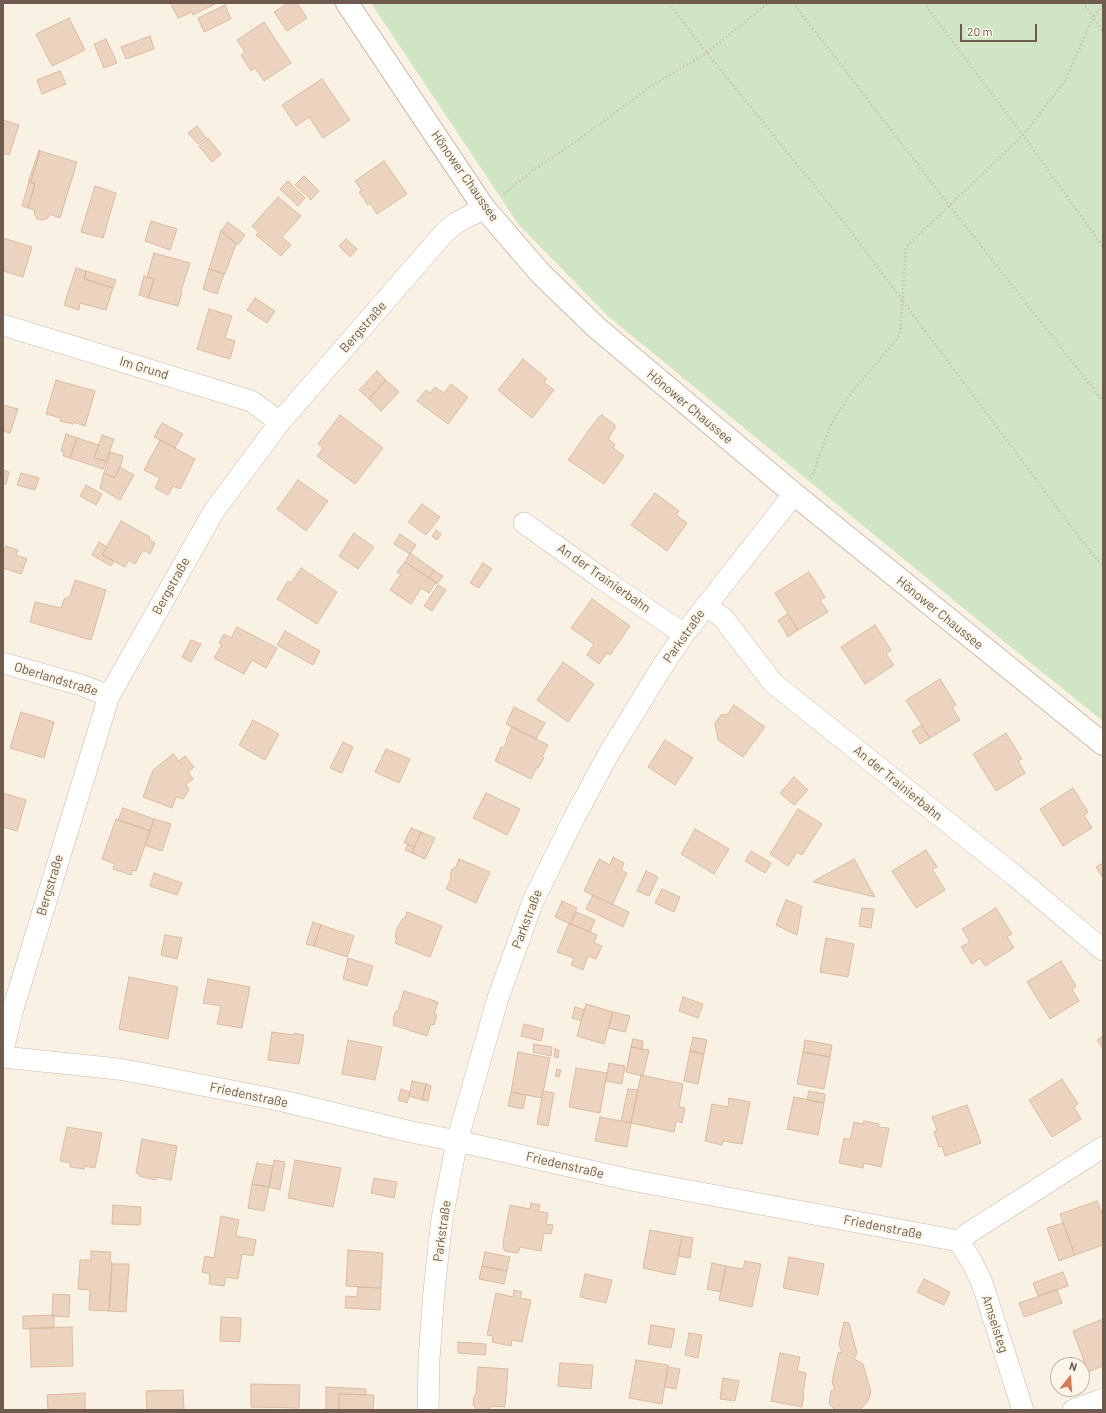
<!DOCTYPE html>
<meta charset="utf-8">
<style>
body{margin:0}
#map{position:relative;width:1106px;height:1413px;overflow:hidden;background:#f9f2e4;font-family:Barlow,sans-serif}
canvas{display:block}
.frame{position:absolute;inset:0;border:4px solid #6e5b4d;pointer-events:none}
.north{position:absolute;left:1050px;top:1357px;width:40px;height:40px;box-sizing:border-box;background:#fcf6e9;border:1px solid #c3b8ab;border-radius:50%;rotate:17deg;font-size:11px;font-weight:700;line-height:16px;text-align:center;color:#6e5b4d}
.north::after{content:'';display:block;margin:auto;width:14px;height:18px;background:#d57a57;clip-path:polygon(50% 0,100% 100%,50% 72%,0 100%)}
.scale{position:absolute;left:960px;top:24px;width:77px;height:18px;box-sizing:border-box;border:2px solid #6e5b4d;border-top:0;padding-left:5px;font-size:12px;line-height:14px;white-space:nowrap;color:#6e5b4d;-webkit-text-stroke:3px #fcf6e9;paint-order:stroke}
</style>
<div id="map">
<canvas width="1106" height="1413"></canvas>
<div class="frame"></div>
<div class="north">N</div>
<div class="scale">20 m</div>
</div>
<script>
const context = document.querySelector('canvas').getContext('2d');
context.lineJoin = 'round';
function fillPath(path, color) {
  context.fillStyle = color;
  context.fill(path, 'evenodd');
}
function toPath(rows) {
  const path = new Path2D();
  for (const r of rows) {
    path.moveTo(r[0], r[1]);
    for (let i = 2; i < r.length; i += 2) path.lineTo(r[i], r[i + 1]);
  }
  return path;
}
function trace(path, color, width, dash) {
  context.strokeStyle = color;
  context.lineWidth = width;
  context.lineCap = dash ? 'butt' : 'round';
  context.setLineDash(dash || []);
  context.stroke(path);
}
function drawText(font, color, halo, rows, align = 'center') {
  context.font = font + ' Barlow,sans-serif';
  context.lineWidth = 4;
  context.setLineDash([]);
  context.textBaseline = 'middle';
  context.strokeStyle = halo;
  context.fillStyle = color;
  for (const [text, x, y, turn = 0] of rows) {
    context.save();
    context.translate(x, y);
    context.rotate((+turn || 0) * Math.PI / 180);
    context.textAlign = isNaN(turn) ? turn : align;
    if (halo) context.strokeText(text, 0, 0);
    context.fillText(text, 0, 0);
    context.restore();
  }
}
fillPath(toPath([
 [371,3,1103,3,1103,721,1012,648,608,316,519,225]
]), '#cfe5c4');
const building = toPath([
 [174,3,217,3,193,15,192,12,178,18,171,4,174,3],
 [288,3,297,3,307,18,287,31,274,12,288,3],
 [225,5,231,19,204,32,198,18,225,5],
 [69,18,85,50,52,66,36,34,69,18],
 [264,22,291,63,264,81,255,68,251,71,241,55,245,52,237,40,264,22],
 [150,36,154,49,126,59,121,47,150,36],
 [106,39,117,63,104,68,94,44,106,39],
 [60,71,66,84,42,94,37,80,60,71],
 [322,79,350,120,323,138,309,117,296,126,282,105,322,79],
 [3,120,19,125,9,155,3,153,3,120],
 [197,126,206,138,198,144,188,133,197,126],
 [208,138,221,154,212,162,199,146,208,138],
 [39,150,40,151,31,181,29,180,39,150],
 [40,151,77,162,60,218,49,214,48,218,43,220,37,219,34,213,35,210,28,208,35,184,29,182,29,180,31,181,40,151],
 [384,161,407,194,377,214,370,203,368,205,359,192,362,191,355,181,384,161],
 [304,176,319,191,311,200,295,185,304,176],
 [288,181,305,198,298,206,280,189,288,181],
 [29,182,35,184,28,208,22,206,29,182],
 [95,186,116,193,103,238,81,232,95,186],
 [278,197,301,216,282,237,291,245,281,256,256,235,259,232,252,226,278,197],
 [151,221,177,229,170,250,145,241,151,221],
 [228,222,245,235,238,245,221,231,228,222],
 [221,231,236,244,225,274,209,269,221,231],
 [3,238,32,247,23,277,3,271,3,238],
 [346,239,357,249,350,257,339,246,346,239],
 [154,253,190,263,181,291,182,292,178,306,148,298,154,279,147,277,154,253],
 [76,268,86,271,84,279,113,288,106,310,80,303,79,310,64,305,76,268],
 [209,269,224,274,217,294,203,289,209,269],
 [86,271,116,280,113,288,84,279,86,271],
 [144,276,154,279,148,298,139,295,144,276],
 [255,298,275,311,267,323,247,310,255,298],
 [209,309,232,316,225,338,235,341,230,359,197,349,209,309],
 [523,359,547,379,544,382,554,390,532,418,498,390,523,359],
 [377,371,386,380,369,399,359,390,377,371],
 [56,380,95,391,85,426,73,422,73,424,60,421,61,418,46,414,56,380],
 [386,380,399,392,381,411,369,399,386,380],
 [451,384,468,397,448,424,417,401,426,390,430,393,435,387,444,393,451,384],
 [3,405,18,409,10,433,3,431,3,405],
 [340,415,383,448,355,484,317,456,323,448,318,444,340,415],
 [602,415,615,425,615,428,608,439,615,444,613,448,624,456,604,484,568,460,591,427,599,417,602,415],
 [162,423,183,434,175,448,154,437,162,423],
 [66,434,77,438,70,458,63,456,64,452,61,451,66,434],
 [102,435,114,439,106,461,94,458,102,435],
 [77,438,99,445,94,458,106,461,103,469,70,458,77,438],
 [160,440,195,459,180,489,173,486,168,495,155,488,160,478,144,470,160,440],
 [110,452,123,456,120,467,114,478,104,473,110,452],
 [120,467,134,475,120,500,100,488,104,473,114,478,120,467],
 [3,470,9,472,6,484,3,484,3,470],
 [21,473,39,478,35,490,17,485,21,473],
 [298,480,328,501,306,531,277,509,298,480],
 [86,485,102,494,96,505,80,496,86,485],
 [655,493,679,511,676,515,687,523,667,551,631,525,655,493],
 [422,504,440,517,426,535,408,522,422,504],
 [121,521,150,537,149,539,155,543,150,554,143,550,135,564,129,560,125,567,102,555,121,521],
 [436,530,441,534,437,540,432,536,436,530],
 [354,533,374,547,358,569,339,556,354,533],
 [400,534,416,545,410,554,394,544,400,534],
 [99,542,107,547,102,555,114,561,111,566,92,555,99,542],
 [6,546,18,550,16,555,27,559,21,574,3,568,3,553,6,546],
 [410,553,434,570,429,578,405,562,410,553],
 [405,562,436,582,429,593,421,588,411,604,390,590,401,574,397,572,405,562],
 [483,563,492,569,479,588,470,583,483,563],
 [301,568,337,592,317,624,277,599,288,581,291,583,301,568],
 [434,570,443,576,437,584,429,578,434,570],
 [809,572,825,597,820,600,828,612,798,630,775,593,809,572],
 [75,580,106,590,91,640,30,622,35,602,61,608,64,599,70,596,75,580],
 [438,585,446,590,432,611,424,606,438,585],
 [592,599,630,626,610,655,607,653,599,664,587,655,594,644,571,628,592,599],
 [788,614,798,630,788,637,778,620,788,614],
 [875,625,891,650,886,654,894,665,865,684,841,647,875,625],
 [237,627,277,648,266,668,252,660,244,674,214,658,222,644,219,643,224,634,231,638,237,627],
 [285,631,320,651,313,665,277,645,285,631],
 [191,640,201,644,191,662,182,657,191,640],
 [563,662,594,684,568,722,537,700,563,662],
 [940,679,956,705,952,707,960,720,930,738,906,700,940,679],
 [734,705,765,727,743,757,718,740,715,723,721,715,728,714,734,705],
 [514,707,545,723,536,739,506,724,514,707],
 [21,712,54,722,44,758,10,748,21,712],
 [253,720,279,734,265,760,239,745,253,720],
 [922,725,930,738,920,744,912,731,922,725],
 [512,727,548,745,542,757,544,758,538,768,537,767,531,779,495,761,501,747,503,748,507,741,506,740,512,727],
 [1006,733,1022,759,1018,761,1025,773,996,791,973,754,1006,733],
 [665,740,693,758,675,785,648,767,665,740],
 [343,742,353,747,342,773,330,768,343,742],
 [386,749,410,759,399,783,375,772,386,749],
 [173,754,179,761,185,756,194,767,188,772,193,779,186,784,189,790,183,799,176,797,172,808,143,797,153,770,173,754],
 [794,777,808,790,794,805,780,793,794,777],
 [1073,788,1088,812,1084,815,1092,828,1063,846,1040,809,1073,788],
 [3,793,26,800,17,831,3,827,3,793],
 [486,793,520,809,507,835,473,818,486,793],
 [123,808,154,819,150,831,118,820,123,808],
 [798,809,822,824,802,855,797,852,788,866,770,854,798,809],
 [116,819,150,831,136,871,133,870,131,875,113,869,115,864,102,859,116,819],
 [154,819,171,824,162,851,145,845,154,819],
 [411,828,421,832,414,847,404,843,411,828],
 [695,829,729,849,714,874,681,854,695,829],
 [421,832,435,838,425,859,412,853,421,832],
 [408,844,414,847,412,853,405,850,408,844],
 [926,850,937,867,932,869,945,890,916,908,892,871,926,850],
 [751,851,771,863,765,873,745,861,751,851],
 [613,857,624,863,621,870,627,873,612,905,584,891,599,859,610,865,613,857],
 [459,859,490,872,476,903,446,889,451,878,450,875,452,869,456,867,459,859],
 [854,859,875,897,813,882,814,881,854,859],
 [1103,863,1103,878,1096,867,1103,863],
 [646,871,658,877,649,896,637,891,646,871],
 [154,873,182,883,177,895,150,886,154,873],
 [662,889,680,897,674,912,655,903,662,889],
 [593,895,629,912,623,927,586,909,593,895],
 [786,900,802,906,797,935,776,925,786,900],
 [562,901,577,908,570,924,555,917,562,901],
 [862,908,874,909,871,928,859,926,862,908],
 [996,908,1012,934,1007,937,1014,948,985,966,980,958,972,964,961,947,970,942,962,929,996,908],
 [407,912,442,926,430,957,395,943,397,937,395,937,397,928,403,918,405,918,407,912],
 [576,912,595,920,590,932,570,924,576,912],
 [313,922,321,925,314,946,306,944,313,922],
 [569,923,597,935,594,943,602,946,596,959,588,956,583,970,571,965,574,958,557,952,569,923],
 [321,925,354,936,347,957,314,946,321,925],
 [165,935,182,938,177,959,161,955,165,935],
 [826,938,854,944,848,977,820,972,826,938],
 [348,958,373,966,367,986,343,979,348,958],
 [1061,961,1076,986,1072,989,1079,1001,1050,1019,1027,982,1061,961],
 [129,977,178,987,168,1039,119,1029,129,977],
 [208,979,250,987,242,1028,217,1024,221,1006,203,1003,208,979],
 [404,991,438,1002,434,1014,437,1015,434,1025,431,1024,427,1036,393,1025,394,1022,393,1019,396,1011,398,1010,404,991],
 [683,997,703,1004,698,1018,679,1011,683,997],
 [586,1004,613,1012,604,1044,577,1036,586,1004],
 [575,1007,585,1010,581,1021,572,1018,575,1007],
 [613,1012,630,1016,625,1032,608,1028,613,1012],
 [524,1024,544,1029,541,1041,521,1036,524,1024],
 [272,1032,293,1035,294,1033,304,1035,299,1064,268,1060,272,1032],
 [1103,1036,1103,1049,1097,1040,1103,1036],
 [693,1037,707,1040,704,1054,690,1051,693,1037],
 [633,1039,643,1041,642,1049,631,1047,633,1039],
 [348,1040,382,1047,375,1080,342,1074,348,1040],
 [805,1040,832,1045,830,1057,803,1052,805,1040],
 [534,1044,552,1047,551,1056,533,1052,534,1044],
 [631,1047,649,1050,643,1076,626,1072,631,1047],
 [555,1049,559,1050,558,1058,554,1057,555,1049],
 [690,1051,704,1054,698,1084,684,1081,690,1051],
 [518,1052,550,1058,542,1098,511,1092,518,1052],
 [803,1052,830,1057,824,1089,797,1084,803,1052],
 [609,1063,625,1066,622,1084,606,1081,609,1063],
 [576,1068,607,1073,600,1113,569,1107,576,1068],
 [557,1069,561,1070,559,1077,555,1076,557,1069],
 [641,1075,683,1084,679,1107,685,1108,682,1123,676,1121,674,1132,631,1123,641,1075],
 [1062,1079,1078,1104,1074,1107,1081,1119,1052,1137,1029,1100,1062,1079],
 [412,1081,426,1084,422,1100,409,1096,412,1081],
 [426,1084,431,1086,428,1101,422,1100,426,1084],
 [401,1089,410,1092,407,1103,398,1100,401,1089],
 [628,1089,638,1090,631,1123,621,1121,628,1089],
 [543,1091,554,1093,548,1126,537,1124,543,1091],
 [809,1091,825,1094,824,1103,807,1100,809,1091],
 [511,1092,526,1095,523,1109,508,1106,511,1092],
 [794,1097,824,1103,818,1135,787,1129,794,1097],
 [729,1098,750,1102,742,1144,723,1141,722,1145,705,1141,712,1104,728,1107,729,1098],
 [967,1105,981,1143,945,1156,942,1146,939,1147,934,1132,937,1130,932,1117,967,1105],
 [600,1117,631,1123,627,1147,595,1141,600,1117],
 [864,1121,879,1124,879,1127,889,1128,881,1167,864,1163,863,1168,839,1163,844,1138,850,1140,854,1122,863,1124,864,1121],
 [67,1127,102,1133,95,1168,85,1166,84,1169,70,1167,70,1163,60,1161,67,1127],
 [142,1139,177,1146,171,1180,156,1177,156,1180,139,1176,140,1175,136,1173,142,1139],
 [274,1160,285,1162,280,1190,269,1187,274,1160],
 [295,1160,341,1168,333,1207,288,1198,295,1160],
 [257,1163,273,1166,269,1187,252,1184,257,1163],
 [374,1178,397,1182,394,1198,371,1193,374,1178],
 [252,1184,269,1187,264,1211,248,1208,252,1184],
 [1097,1201,1103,1216,1103,1245,1075,1255,1060,1214,1097,1201],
 [531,1203,540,1205,538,1211,548,1213,546,1224,553,1225,551,1234,544,1233,541,1251,520,1247,519,1251,517,1253,505,1251,503,1248,504,1244,503,1243,510,1205,530,1209,531,1203],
 [113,1205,141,1207,140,1225,112,1224,113,1205],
 [221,1216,239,1220,236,1236,256,1240,253,1256,242,1254,238,1279,226,1277,224,1286,209,1284,210,1274,202,1272,205,1256,214,1258,221,1216],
 [1063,1223,1075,1255,1059,1261,1047,1228,1063,1223],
 [650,1230,682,1236,675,1275,643,1268,650,1230],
 [682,1236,693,1238,690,1258,678,1256,682,1236],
 [348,1250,383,1253,381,1288,346,1286,348,1250],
 [91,1251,111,1252,110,1262,112,1262,112,1264,109,1311,89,1310,90,1290,78,1289,80,1260,91,1260,91,1251],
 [485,1252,510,1257,507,1271,482,1266,485,1252],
 [789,1257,824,1264,818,1295,783,1288,789,1257],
 [745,1261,761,1264,752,1307,719,1300,726,1266,743,1269,745,1261],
 [712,1263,726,1266,721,1292,707,1289,712,1263],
 [112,1264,129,1264,126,1312,109,1311,112,1264],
 [482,1266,507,1271,504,1284,479,1279,482,1266],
 [1063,1272,1068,1286,1038,1296,1033,1283,1063,1272],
 [585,1274,612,1280,606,1303,580,1297,585,1274],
 [924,1279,950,1292,944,1305,917,1292,924,1279],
 [358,1287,381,1288,380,1310,345,1308,346,1296,357,1297,358,1287],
 [514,1290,522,1292,520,1298,531,1300,522,1342,512,1340,511,1346,492,1342,493,1336,487,1335,496,1293,513,1297,514,1290],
 [1057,1290,1062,1303,1024,1317,1019,1303,1057,1290],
 [53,1294,70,1295,69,1317,52,1316,53,1294],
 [54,1315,54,1328,23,1329,23,1316,54,1315],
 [221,1317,241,1318,240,1342,220,1341,221,1317],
 [1103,1319,1103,1366,1088,1372,1073,1331,1103,1319],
 [844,1322,849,1323,857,1353,854,1359,863,1364,871,1392,868,1401,862,1408,858,1410,835,1410,829,1404,831,1391,835,1389,832,1382,838,1353,842,1352,839,1344,844,1322],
 [651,1325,675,1329,671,1348,648,1344,651,1325],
 [72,1327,73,1366,31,1367,30,1328,72,1327],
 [689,1333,702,1335,698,1358,685,1355,689,1333],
 [458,1342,486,1344,485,1355,458,1353,458,1342],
 [780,1353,800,1357,797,1371,806,1373,803,1394,804,1394,802,1407,771,1401,780,1353],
 [636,1360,668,1365,662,1404,629,1398,636,1360],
 [560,1363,593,1365,591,1389,558,1386,560,1363],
 [478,1367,508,1369,505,1407,492,1406,488,1410,477,1410,473,1405,474,1396,476,1394,478,1367],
 [668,1367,680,1369,676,1389,665,1387,668,1367],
 [723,1378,739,1381,735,1401,720,1399,723,1378],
 [251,1384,300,1385,299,1408,251,1407,251,1384],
 [326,1387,366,1389,366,1395,339,1394,339,1410,326,1410,326,1387],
 [183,1390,184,1410,147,1410,146,1391,183,1390],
 [85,1393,85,1410,48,1410,47,1395,85,1393],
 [339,1394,374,1395,373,1410,339,1410,339,1394]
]);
fillPath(building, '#ebd3bf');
trace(building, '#dcbba1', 1);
const street = toPath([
 [3,325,251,401,280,422],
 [524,523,604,580,684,634],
 [706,605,724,619,773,683,1015,876,1103,950],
 [3,663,81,685,109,696],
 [3,1050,13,1009,109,696,189,555,214,511,280,422,445,232,456,223,484,208],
 [3,1057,118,1069,146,1074,283,1101,407,1131,457,1141,631,1180,959,1241,967,1234,1103,1147],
 [959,1241,973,1264,982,1283,1023,1410],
 [428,1410,429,1359,434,1291,442,1219,457,1141,498,998,533,901,574,818,608,755,660,670,684,634,794,494],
 [1073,1410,1103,1399]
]);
const secondary = toPath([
 [347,3,484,208,541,274,597,328,794,494,1103,744]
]);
trace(street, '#c8baac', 22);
trace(secondary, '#cbbbaa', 24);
trace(toPath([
 [669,3,707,53,846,225,1079,537,1103,567],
 [793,3,949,205,1103,401],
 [924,3,1023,135,1103,247],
 [1083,3,1103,31],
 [504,194,532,171,577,141,654,84,707,53,768,3],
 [810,477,813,474,831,424,852,392,900,335,906,247,1023,135,1065,81,1093,17,1103,5]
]), '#cfb6a2', 2.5, [1, 3]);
trace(street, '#fff', 21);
trace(secondary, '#fff', 22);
drawText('13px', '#6e5b4d', '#fcf6e9', [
 ["Hönower Chaussee",465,176,55],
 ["Bergstraße",363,327,-49],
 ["Im Grund",144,368,17],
 ["Hönower Chaussee",690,407,40],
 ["An der Trainierbahn",604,578,35],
 ["Bergstraße",171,586,-61],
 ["Hönower Chaussee",940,613,39],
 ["Parkstraße",684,636,-55],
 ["Oberlandstraße",56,679,17],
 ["An der Trainierbahn",898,783,39],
 ["Bergstraße",50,885,-73],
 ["Parkstraße",527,919,-69],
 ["Friedenstraße",249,1095,12],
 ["Friedenstraße",565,1165,13],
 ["Friedenstraße",883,1227,11],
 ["Parkstraße",442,1231,-82],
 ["Amselsteg",995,1324,72]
]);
</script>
